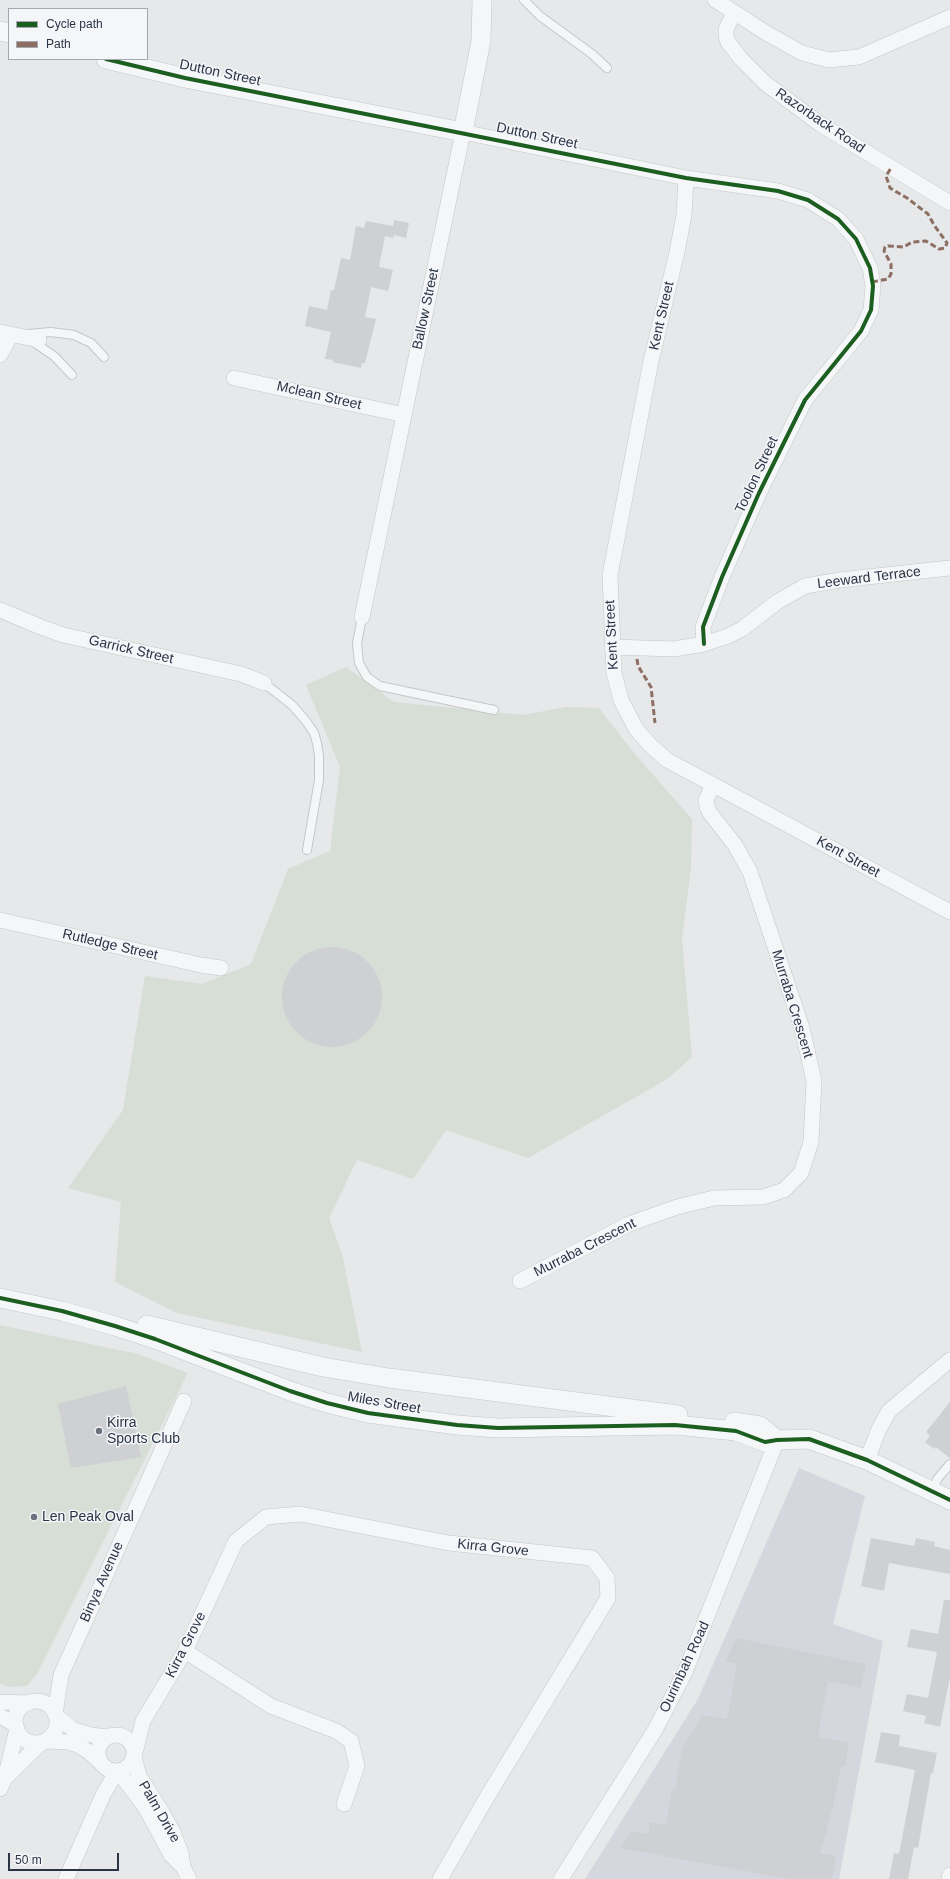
<!DOCTYPE html>
<style>
body{margin:0}
#map{position:relative;width:950px;height:1879px;overflow:hidden;background:#e6e8ea;font-family:Helvetica,sans-serif}
canvas{display:block}
.legend{position:absolute;left:8px;top:8px;width:140px;height:52px;box-sizing:border-box;background:#f4f6f9;border:1px solid #a4a8b1;margin:0;padding:5px 7px;list-style:none;font-size:12px;color:#2b3445}
.legend li{display:flex;align-items:center;gap:8px;height:20px}
.legend b{width:20px;border:1px solid #a4a8b1}
.scale{position:absolute;left:8px;top:1853px;width:111px;height:18px;box-sizing:border-box;border:2px solid #2b3445;border-top:0;padding-left:5px;font-size:12px;line-height:14px;white-space:nowrap;color:#2b3445;-webkit-text-stroke:3px #f4f6f9;paint-order:stroke}
</style>
<div id="map">
<canvas width="950" height="1879"></canvas>
<ul class="legend">
<li><b style="height:5px;background:#1b5e20"></b>Cycle path</li>
<li><b style="height:5px;background:#8d6e63"></b>Path</li>
</ul>
<div class="scale">50 m</div>
</div>
<script>
const context = document.querySelector('canvas').getContext('2d');
context.lineJoin = 'round';
function fillPath(path, color) {
  context.fillStyle = color;
  context.fill(path, 'evenodd');
}
function toPath(rows) {
  const path = new Path2D();
  for (const r of rows) {
    if (r.length === 3) {
      path.moveTo(r[0] + r[2], r[1]);
      path.arc(r[0], r[1], r[2], 0, 2 * Math.PI);
      continue;
    }
    path.moveTo(r[0], r[1]);
    for (let i = 2; i < r.length; i += 2) path.lineTo(r[i], r[i + 1]);
  }
  return path;
}
function trace(path, color, width, dash) {
  context.strokeStyle = color;
  context.lineWidth = width;
  context.lineCap = dash ? 'butt' : 'round';
  context.setLineDash(dash || []);
  context.stroke(path);
}
function drawText(font, color, halo, rows, align = 'center') {
  context.font = font + ' Helvetica,sans-serif';
  context.lineWidth = 3;
  context.setLineDash([]);
  context.textBaseline = 'middle';
  context.strokeStyle = halo;
  context.fillStyle = color;
  for (const [text, x, y, turn = 0] of rows) {
    context.save();
    context.translate(x, y);
    context.rotate((+turn || 0) * Math.PI / 180);
    context.textAlign = isNaN(turn) ? turn : align;
    if (halo) context.strokeText(text, 0, 0);
    context.fillText(text, 0, 0);
    context.restore();
  }
}
fillPath(toPath([
 [799,1468,865,1496,833,1624,883,1641,839,1879,585,1879,698,1699]
]), '#d4d7dd');
fillPath(toPath([
 [346,667,394,702,523,715,566,707,599,708,633,752,692,819,691,867,682,938,692,1057,666,1080,528,1158,446,1130,413,1179,357,1160,329,1218,342,1254,362,1352,177,1313,115,1282,121,1202,68,1188,123,1110,145,976,202,984,251,964,288,869,330,851,340,767,306,685],
 [0,1325,138,1354,188,1373,37,1674,27,1686,10,1687,0,1684]
]), '#d6ded6');
fillPath(toPath([
 [394,220,409,223,406,238,394,235,393,238,385,236,379,267,393,270,388,291,371,287,365,317,376,319,365,363,362,363,361,368,332,362,333,360,325,359,331,332,305,326,309,306,327,310,331,290,334,290,341,258,350,260,356,226,364,228,366,221,393,226],
 [332,997,50],
 [126,1386,141,1457,71,1468,58,1404],
 [950,1402,950,1458,936,1447,934,1449,925,1442,930,1436,926,1432],
 [871,1538,914,1546,916,1538,935,1542,934,1546,950,1550,950,1574,889,1563,884,1591,861,1586],
 [944,1600,950,1600,950,1677,940,1727,924,1723,926,1716,903,1711,907,1694,928,1698,937,1652,907,1647,911,1629,938,1634],
 [736,1638,866,1664,861,1688,828,1681,818,1737,849,1743,845,1766,841,1766,833,1807,820,1853,836,1856,832,1879,789,1879,620,1848,632,1831,648,1834,650,1822,666,1825,672,1789,675,1790,682,1749,702,1715,727,1719,737,1664,726,1661],
 [881,1732,900,1735,899,1746,937,1753,933,1773,931,1773,918,1848,914,1847,908,1879,889,1879,894,1853,899,1854,915,1770,875,1762]
]), '#ced0d3');
const service = toPath([
 [524,0,540,16,592,54,607,68],
 [29,334,51,332,74,335,91,343,104,357],
 [32,341,54,356,72,375],
 [362,617,357,643,359,663,367,677,380,686,494,710],
 [264,683,292,705,306,721,314,733,317,743,319,756,319,780,307,850],
 [932,1491,938,1478,950,1464]
]);
const minor = toPath([
 [715,0,768,34,802,53,829,60,859,57,950,17],
 [734,13,726,29,726,36,728,42,741,59,765,83,820,124,950,203],
 [686,178,684,215,677,252,651,361,610,575,614,673,621,700,636,729,651,746,667,760,950,912],
 [0,332,39,340],
 [0,355,11,335],
 [234,378,404,415],
 [0,610,41,627,63,635,241,674,264,683],
 [362,617,463,132,686,178,778,191,808,200,838,219,856,239,870,268,873,286,871,310,861,331,805,400,759,493,722,577,703,627,704,644],
 [612,647,674,649,704,644,728,636,742,629,777,602,805,586,840,580,950,568],
 [0,920,201,965,221,968],
 [520,1281,629,1224,677,1207,714,1198,763,1197,784,1190,801,1173,811,1142,814,1081,802,1028,750,872,735,845,710,813,707,807,706,800,713,785],
 [867,1460,879,1429,889,1411,950,1360],
 [185,1651,271,1706,336,1731,351,1741,357,1766,344,1804],
 [36,1722,21],
 [0,1702,29,1703],
 [55,1714,61,1675,184,1401],
 [0,1716,16,1725],
 [56,1716,74,1730,91,1735,107,1737],
 [116,1753,18],
 [46,1741,68,1742,78,1745,89,1752,101,1763],
 [135,1753,143,1721,185,1651,236,1541,266,1517,300,1514,449,1543,592,1558,607,1578,608,1598,487,1797,440,1879],
 [134,1757,139,1776,162,1812,173,1832,181,1853,183,1867,189,1879],
 [118,1771,145,1807,171,1855,181,1865],
 [6,1777,42,1742],
 [0,1789,5,1778,17,1729],
 [66,1879,103,1795,117,1771],
 [561,1879,655,1730,685,1672,777,1440],
 [949,1879,950,1875]
]);
const tertiary = toPath([
 [0,31,9,33],
 [106,59,185,78,463,132,481,41,482,0],
 [0,1298,62,1311,115,1326,155,1339,290,1391,327,1403,368,1413,457,1425,498,1428,675,1425,736,1431,765,1442,777,1440,809,1439,867,1460,950,1500],
 [147,1325,323,1367,389,1378,678,1415],
 [734,1422,760,1426,777,1440]
]);
trace(service, '#c4c6c8', 10);
trace(minor, '#c4c6c8', 16);
trace(tertiary, '#c4c6c8', 20);
trace(service, '#f5f6f7', 8);
trace(minor, '#f5f6f7', 15);
trace(tertiary, '#f5f6f7', 19);
trace(toPath([
 [872,282,888,279,891,274,891,264,884,251,885,247,888,246,904,247,912,242,926,241,939,249,945,248,947,243,934,225,928,214,907,198,890,188,886,176,891,168],
 [637,659,638,666,651,687,655,723]
]), '#8d6e63', 3, [6, 3]);
trace(toPath([
 [106,59,185,78,686,178,778,191,808,200,838,219,856,239,870,268,873,286,871,310,861,331,805,400,759,493,722,577,703,627,704,644],
 [0,1298,62,1311,115,1326,155,1339,290,1391,327,1403,368,1413,457,1425,498,1428,675,1425,736,1431,765,1442,777,1440,809,1439,867,1460,950,1500]
]), '#1b5e20', 4);
for (const [x, y, r, color] of [
 [99,1431,4,"#6c737f"],
 [34,1517,4,"#6c737f"]
]) {
  const dot = new Path2D();
  dot.arc(x, y, r, 0, 2 * Math.PI);
  context.fillStyle = color;
  context.fill(dot);
  trace(dot, '#f4f6f9', 1.5);
}
drawText('14px', '#2b3445', '#f4f6f9', [
 ["Dutton Street",220,73,12],
 ["Razorback Road",820,121,34],
 ["Dutton Street",537,136,12],
 ["Ballow Street",426,309,-78],
 ["Kent Street",662,316,-77],
 ["Mclean Street",319,396,13],
 ["Toolon Street",757,475,-65],
 ["Leeward Terrace",869,578,-7],
 ["Kent Street",612,635,-93],
 ["Garrick Street",131,650,13],
 ["Kent Street",848,857,29],
 ["Rutledge Street",110,945,13],
 ["Murraba Crescent",792,1004,73],
 ["Murraba Crescent",585,1248,-27],
 ["Miles Street",384,1403,10],
 ["Kirra Grove",493,1548,6],
 ["Binya Avenue",102,1582,-66],
 ["Kirra Grove",186,1645,-63],
 ["Ourimbah Road",685,1667,-65],
 ["Palm Drive",159,1812,60]
]);
drawText('14px', '#2b3445', '#f4f6f9', [
 ["Kirra",107,1423],
 ["Sports Club",107,1439],
 ["Len Peak Oval",42,1517]
], 'left');
</script>
